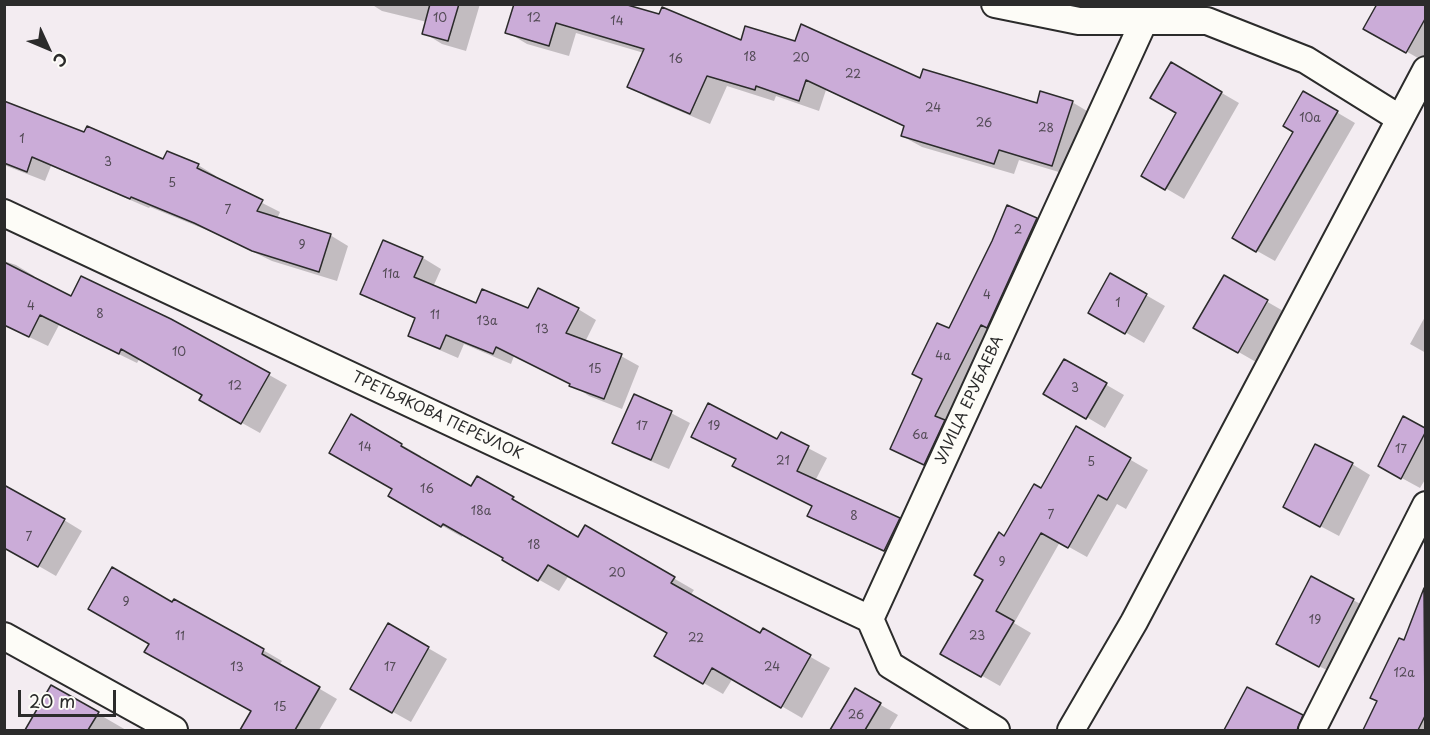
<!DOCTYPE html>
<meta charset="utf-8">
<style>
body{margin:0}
#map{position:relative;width:1430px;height:735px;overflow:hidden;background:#f3ecf1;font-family:"Playpen Sans",sans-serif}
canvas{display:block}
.frame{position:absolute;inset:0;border:6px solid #2b2b2b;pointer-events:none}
.north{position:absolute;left:18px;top:18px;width:60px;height:60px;-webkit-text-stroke:4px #fdfcf7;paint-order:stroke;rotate:134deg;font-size:16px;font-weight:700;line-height:24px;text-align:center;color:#2b2b2b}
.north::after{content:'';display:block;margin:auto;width:21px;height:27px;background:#2b2b2b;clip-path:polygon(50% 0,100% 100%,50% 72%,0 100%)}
.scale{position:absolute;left:18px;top:690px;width:98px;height:27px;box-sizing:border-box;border:3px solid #2b2b2b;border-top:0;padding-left:8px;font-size:18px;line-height:21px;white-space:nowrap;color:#2b2b2b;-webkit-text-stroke:4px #fdfcf7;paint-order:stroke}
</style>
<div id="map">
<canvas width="1430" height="735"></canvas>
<div class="frame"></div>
<div class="north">С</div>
<div class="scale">20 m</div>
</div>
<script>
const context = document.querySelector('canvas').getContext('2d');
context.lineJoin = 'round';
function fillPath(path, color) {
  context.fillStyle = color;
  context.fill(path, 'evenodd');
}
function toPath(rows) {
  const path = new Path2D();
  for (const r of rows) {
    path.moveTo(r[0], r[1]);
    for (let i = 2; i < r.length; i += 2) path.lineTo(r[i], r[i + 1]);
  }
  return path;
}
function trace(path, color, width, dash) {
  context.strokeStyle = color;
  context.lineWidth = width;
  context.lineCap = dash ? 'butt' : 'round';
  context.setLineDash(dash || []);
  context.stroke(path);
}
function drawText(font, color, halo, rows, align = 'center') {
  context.font = font + ' "Playpen Sans",sans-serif';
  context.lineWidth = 6;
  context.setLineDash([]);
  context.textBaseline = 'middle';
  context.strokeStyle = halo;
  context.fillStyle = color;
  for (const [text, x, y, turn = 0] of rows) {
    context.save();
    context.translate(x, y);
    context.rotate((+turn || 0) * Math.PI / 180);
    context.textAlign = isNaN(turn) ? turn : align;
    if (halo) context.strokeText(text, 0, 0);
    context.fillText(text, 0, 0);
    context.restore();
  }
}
fillPath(toPath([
 [371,4,480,4,466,51,442,44,424,33,427,22,382,11],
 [515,4,742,42,1038,105,1072,102,1092,114,1072,176,1019,160,1014,174,922,147,902,136,905,127,826,90,819,111,776,96,774,101,727,86,710,124,649,98,629,87,644,53,576,33,569,56,527,44,507,32],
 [1379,4,1426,4,1425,62,1365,28],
 [1172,64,1239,103,1184,199,1143,175,1178,112],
 [1304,93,1355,123,1275,261,1234,238,1295,132],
 [4,103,164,161,168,153,198,165,216,176,215,179,280,212,277,219,330,235,348,246,337,281,272,261,214,233,150,207,149,208,51,166,45,181,4,165],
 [1008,207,1055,230,943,474,891,448,994,241],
 [384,242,423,258,441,269,433,287,477,305,528,310,578,309,596,320,585,342,621,356,639,366,622,409,589,396,571,384,514,356,511,364,464,344,458,358,428,345,410,335,416,319,380,303,362,293],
 [4,261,16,265,34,276,33,278,72,298,171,320,287,385,260,433,201,400,204,395,140,358,137,363,59,325,48,346,27,336,4,318],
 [1111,275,1165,306,1144,343,1090,312],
 [1224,277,1285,312,1256,362,1195,327],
 [1426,315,1426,353,1410,344],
 [1065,361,1124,395,1105,428,1046,393],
 [635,396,671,413,690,423,669,469,632,453,614,443],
 [351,416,421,456,420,459,471,488,477,478,579,539,585,527,694,590,690,596,760,635,763,630,830,668,802,718,733,678,723,694,656,656,669,632,569,575,559,591,504,560,505,557,463,534,462,537,390,496,394,489],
 [1404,418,1426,429,1426,478,1420,488,1398,476],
 [1076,428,1148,470,1126,509,1117,504,1087,557,1060,542,1014,623,1031,633,1000,686,942,653,985,579,1005,538,1041,490],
 [781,434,827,458,815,481,899,520,917,530,903,561,828,526,809,515,813,507,737,460,711,446,778,441],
 [1352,464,1370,475,1339,536,1303,517],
 [64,520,82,531,56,576,4,546],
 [1311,578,1372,610,1338,676,1296,654],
 [1426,590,1426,730,1364,730,1404,642],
 [173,604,239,636,282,661,279,665,337,699,319,730,246,730,243,729,253,711],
 [388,625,447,659,411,722,352,689],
 [52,687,126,730,32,730,28,728],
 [1247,689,1320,727,1318,730,1226,730],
 [855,690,898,715,889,730,836,730,833,729]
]), '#0003');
const building = toPath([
 [430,4,459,4,448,41,422,34,430,4],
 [514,4,624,4,659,14,662,7,741,40,745,26,795,41,801,24,920,78,923,69,1037,103,1040,91,1073,101,1052,166,999,150,994,164,901,136,904,126,806,80,799,101,756,86,755,90,707,76,690,114,627,87,644,49,556,23,549,46,505,33,514,4],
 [1377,4,1425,4,1425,19,1406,53,1363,29,1377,4],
 [1171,62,1222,92,1165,190,1141,176,1176,113,1150,98,1171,62],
 [1303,91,1338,111,1256,252,1232,238,1293,132,1283,126,1303,91],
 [4,101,84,132,87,126,163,159,167,151,199,164,197,168,263,200,257,211,331,234,319,272,252,251,194,223,131,197,130,199,32,157,27,172,4,163,4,101],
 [1007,205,1037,218,987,328,981,325,935,416,945,420,924,465,890,449,922,379,912,374,937,323,949,328,992,241,1007,205],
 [383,240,423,257,414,277,476,303,482,289,528,308,538,288,579,308,566,333,622,354,604,399,569,386,570,384,496,347,493,354,446,335,440,349,408,336,415,318,360,294,383,240],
 [4,262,71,296,81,276,171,319,270,373,241,424,199,400,202,395,121,349,119,354,40,315,29,337,4,325,4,262],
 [1110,273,1147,294,1125,334,1088,313,1110,273],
 [1224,275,1268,300,1238,353,1193,328,1224,275],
 [1064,359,1107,383,1086,419,1043,394,1064,359],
 [634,394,672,411,651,460,612,443,634,394],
 [708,403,777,439,781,432,809,446,797,471,900,518,884,551,807,516,812,506,732,466,736,459,691,437,708,403],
 [351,414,402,444,401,446,471,486,477,476,514,497,512,499,578,537,585,525,675,577,671,583,760,633,763,628,811,655,781,708,712,668,703,684,654,656,667,633,548,565,538,581,502,560,503,558,443,524,441,527,388,496,392,489,329,453,351,414],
 [1403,416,1425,428,1425,433,1401,479,1378,466,1403,416],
 [1076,426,1131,458,1107,500,1098,495,1068,548,1041,533,996,611,1014,621,981,677,940,654,983,580,974,575,999,532,1004,536,1034,484,1041,488,1076,426],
 [1315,444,1353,463,1320,527,1283,507,1315,444],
 [4,485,65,519,38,567,4,548,4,485],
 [112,567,172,602,174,599,239,635,264,649,262,654,320,687,295,730,240,730,251,711,144,652,149,644,88,609,112,567],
 [1311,576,1354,599,1319,667,1276,644,1311,576],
 [1424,588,1425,716,1418,730,1363,730,1377,701,1370,698,1399,638,1404,640,1424,588],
 [388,623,429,647,392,713,350,689,388,623],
 [51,685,99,712,88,730,25,730,51,685],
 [1247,687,1303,715,1297,730,1224,730,1247,687],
 [855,688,881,703,865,730,830,730,855,688]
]);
fillPath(building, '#cbacd8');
trace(building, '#2b2b2b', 1.5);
const minor = toPath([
 [995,4,1079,21,1207,21,1306,60,1399,118],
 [4,213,870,619],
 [4,636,174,730],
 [996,730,890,665,870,619,1144,21],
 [1071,730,1134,622,1426,70],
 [1312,730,1426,505]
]);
trace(minor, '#2b2b2b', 30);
trace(minor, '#fdfcf7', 26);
drawText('12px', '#534b56', null, [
 ["10",440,19],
 ["12",534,19],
 ["14",617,22],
 ["18",750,58],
 ["20",801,59],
 ["16",676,60],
 ["22",853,75],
 ["24",933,109],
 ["10а",1310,119],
 ["26",984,124],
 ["28",1046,129],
 ["1",22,140],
 ["3",108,163],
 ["5",172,184],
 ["7",228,211],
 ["2",1018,231],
 ["9",302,246],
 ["11а",391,275],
 ["4",987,296],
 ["1",1118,304],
 ["4",31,307],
 ["8",100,315],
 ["11",435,316],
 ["13а",487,322],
 ["13",542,330],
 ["10",179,353],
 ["4а",943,357],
 ["15",595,370],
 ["12",235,387],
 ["3",1075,389],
 ["17",642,427],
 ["19",714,427],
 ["6а",920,436],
 ["14",365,448],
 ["17",1401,450],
 ["21",783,462],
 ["5",1091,463],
 ["16",427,490],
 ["18а",481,512],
 ["7",1051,516],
 ["8",854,517],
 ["7",29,538],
 ["18",534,546],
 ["9",1002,563],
 ["20",617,574],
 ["9",126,603],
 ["19",1315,621],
 ["11",180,637],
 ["23",977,637],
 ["22",696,639],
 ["13",237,668],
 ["17",390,668],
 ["24",772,668],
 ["12а",1404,674],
 ["15",280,708],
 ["26",856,716]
]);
drawText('15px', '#2b2b2b', '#fdfcf7', [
 ["УЛИЦА ЕРУБАЕВА",970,400,-65],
 ["ТРЕТЬЯКОВА ПЕРЕУЛОК",437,416,25]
]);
</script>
